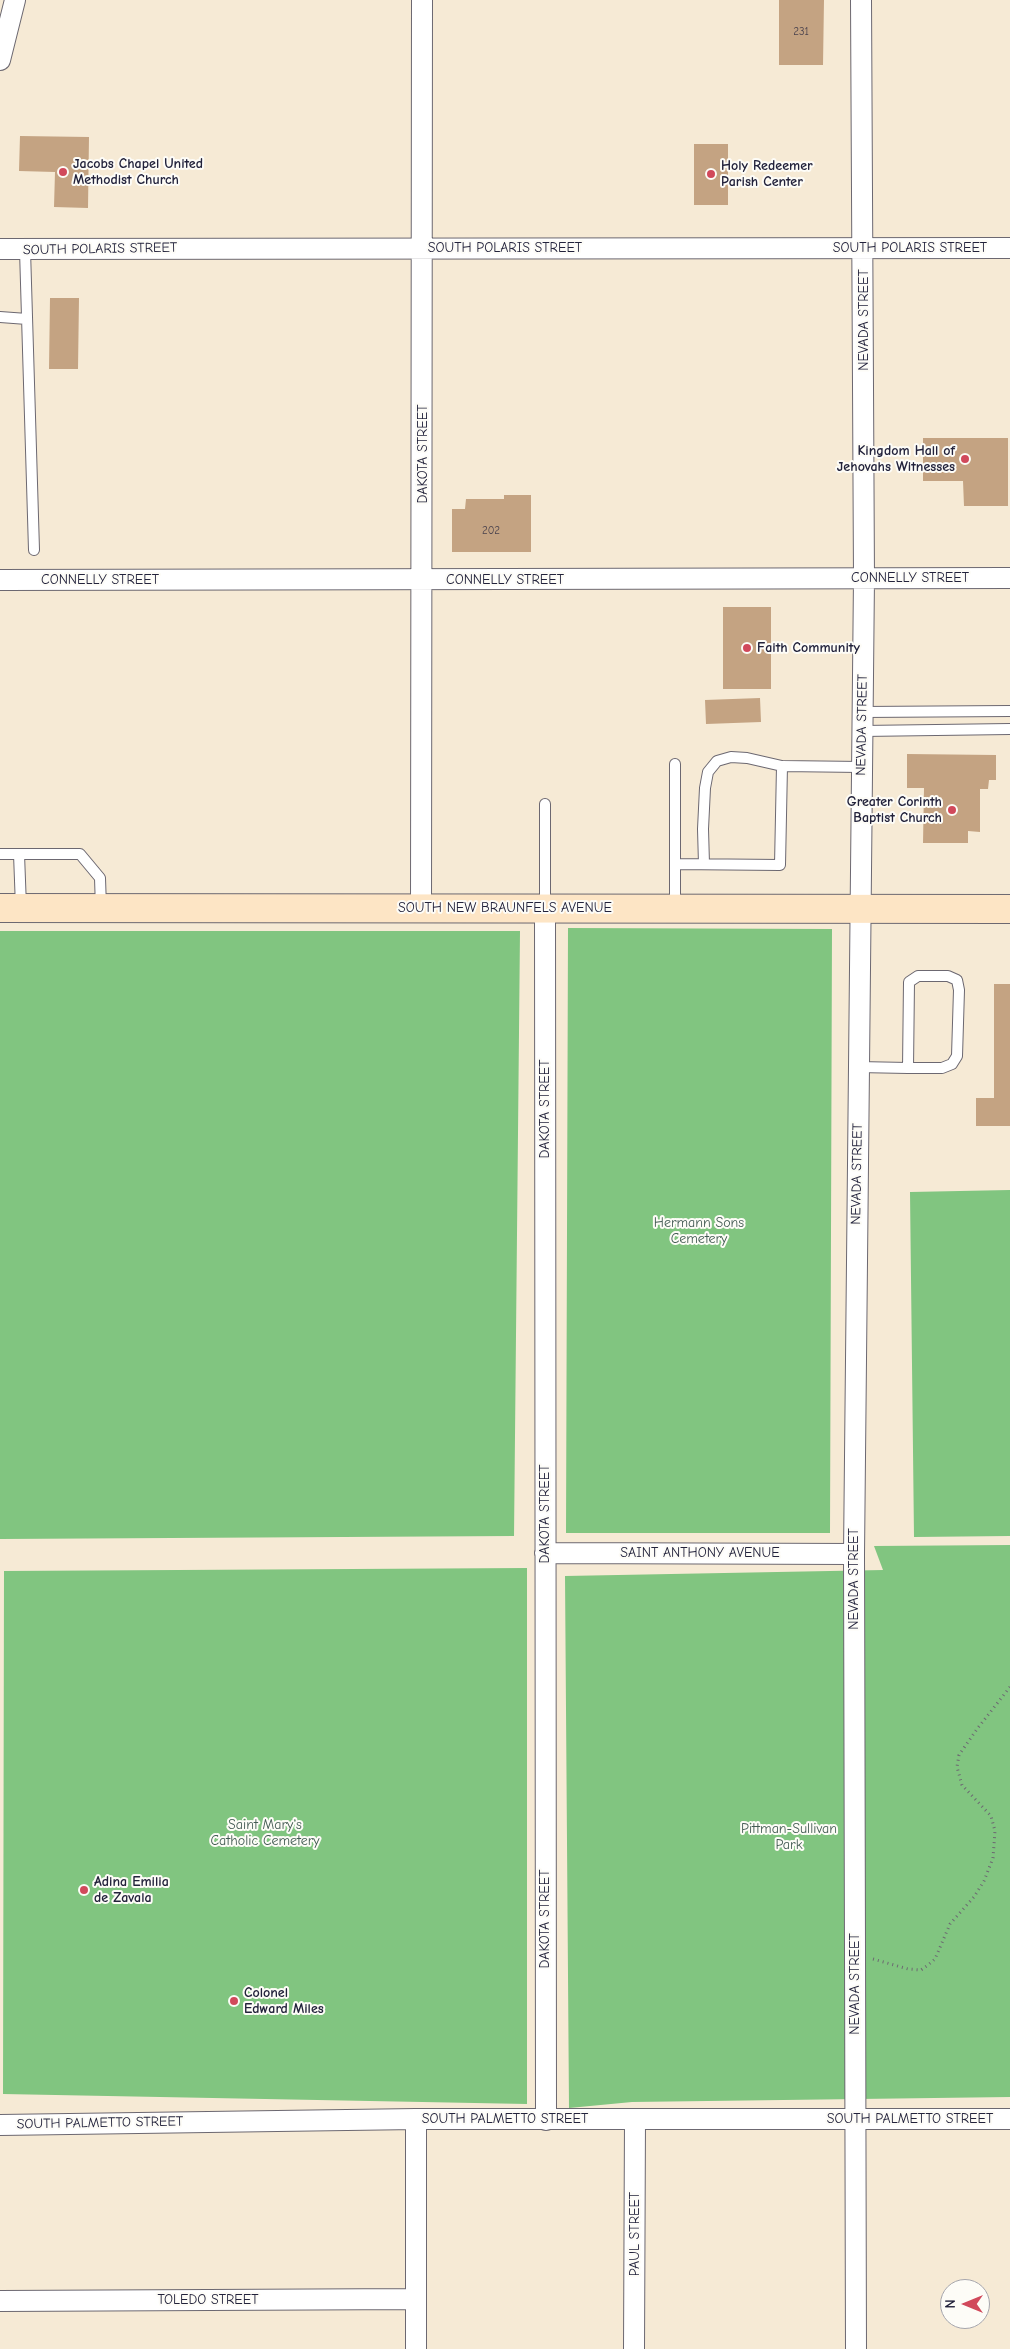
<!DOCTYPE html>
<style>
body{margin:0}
#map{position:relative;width:1010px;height:2349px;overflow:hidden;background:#f6ead5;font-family:"Comic Neue",sans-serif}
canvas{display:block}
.north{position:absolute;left:940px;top:2279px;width:50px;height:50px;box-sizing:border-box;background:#fdfcf7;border:1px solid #a5a5ac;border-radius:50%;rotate:270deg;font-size:14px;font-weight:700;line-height:20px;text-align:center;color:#22223b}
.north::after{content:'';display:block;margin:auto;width:18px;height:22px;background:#d1495b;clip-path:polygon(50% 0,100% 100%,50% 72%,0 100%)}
</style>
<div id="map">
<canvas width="1010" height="2349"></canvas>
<div class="north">N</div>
</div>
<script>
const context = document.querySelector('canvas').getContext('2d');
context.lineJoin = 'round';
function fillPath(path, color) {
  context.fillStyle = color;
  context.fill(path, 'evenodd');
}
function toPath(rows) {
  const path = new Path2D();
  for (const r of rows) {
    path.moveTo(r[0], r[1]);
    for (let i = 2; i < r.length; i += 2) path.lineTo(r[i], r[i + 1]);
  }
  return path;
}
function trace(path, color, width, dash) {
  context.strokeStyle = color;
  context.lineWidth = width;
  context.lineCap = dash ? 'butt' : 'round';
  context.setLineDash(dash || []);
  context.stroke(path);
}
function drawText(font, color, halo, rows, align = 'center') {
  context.font = font + ' "Comic Neue",sans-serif';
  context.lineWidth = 4;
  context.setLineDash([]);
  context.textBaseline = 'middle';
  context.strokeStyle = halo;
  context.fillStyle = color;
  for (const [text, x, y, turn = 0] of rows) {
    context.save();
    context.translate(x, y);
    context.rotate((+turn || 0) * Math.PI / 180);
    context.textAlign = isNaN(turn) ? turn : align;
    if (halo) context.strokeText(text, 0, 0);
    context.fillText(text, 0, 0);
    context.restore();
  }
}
fillPath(toPath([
 [568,928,832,929,830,1533,566,1533],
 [0,931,520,931,514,1536,0,1539],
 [1010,1190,1010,1536,914,1537,910,1192],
 [1010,1545,1010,2097,632,2102,569,2108,565,1576,883,1570,874,1546],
 [527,1568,527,2104,3,2094,4,1571]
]), '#81c580');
fillPath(toPath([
 [779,0,824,0,823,65,779,65],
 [20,136,89,137,88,208,54,207,55,172,19,171],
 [694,144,728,144,728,205,694,205],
 [50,298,79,298,78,369,49,369],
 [923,438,1008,438,1008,506,964,506,963,481,923,481],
 [504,495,531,495,531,552,452,552,452,509,465,509,466,499,504,499],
 [723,607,771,607,771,689,723,689],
 [760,698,761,722,706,724,705,700],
 [907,754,996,755,996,780,989,780,988,789,980,789,980,832,968,831,968,843,923,843,924,788,907,788],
 [994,984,1010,984,1010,1126,976,1126,976,1098,994,1098]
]), '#c4a382');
const service = toPath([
 [25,250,34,550],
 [0,317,27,319],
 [862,712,1010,711],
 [862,731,1010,729],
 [675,764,675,908],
 [545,804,545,907],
 [0,854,80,854,100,878,101,908],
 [19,854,21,907],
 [675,864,780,865,782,766,861,767],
 [704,864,703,829,705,788,708,772,717,761,731,757,747,758,782,766],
 [858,1067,908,1068,942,1068,952,1064,957,1056,959,990,957,980,948,976,918,976,909,982,908,1068]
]);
const minor = toPath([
 [0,60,15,0],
 [0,249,1010,248],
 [0,580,1010,578],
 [421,908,422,0],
 [545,908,546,2120],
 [545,1553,854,1554],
 [416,2119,416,2349],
 [0,2125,416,2119,1010,2119],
 [0,2301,416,2299],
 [634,2349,635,2120],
 [856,2349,854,1554,864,578,861,0]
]);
const secondary = toPath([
 [0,908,1010,909]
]);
trace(service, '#6c6871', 12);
trace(minor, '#6c6871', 22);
trace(secondary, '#6c6871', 30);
trace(toPath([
 [873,1959,908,1969,921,1970,928,1965,935,1959,950,1924,974,1897,984,1881,993,1858,995,1831,991,1816,962,1785,957,1767,959,1755,977,1729,1010,1687]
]), '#6c6871', 3, [1, 4]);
trace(service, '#fff', 10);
trace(minor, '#fff', 20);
trace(secondary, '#fde5c5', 28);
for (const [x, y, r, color] of [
 [63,172,5,"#d1495b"],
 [711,174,5,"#d1495b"],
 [965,459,5,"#d1495b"],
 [747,648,5,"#d1495b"],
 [952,810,5,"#d1495b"],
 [84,1890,5,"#d1495b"],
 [234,2001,5,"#d1495b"]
]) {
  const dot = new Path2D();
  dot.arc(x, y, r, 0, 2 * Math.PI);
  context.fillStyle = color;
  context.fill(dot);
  trace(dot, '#fdfcf7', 2);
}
drawText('11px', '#4a424d', null, [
 ["231",801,32],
 ["202",491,531]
]);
drawText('bold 14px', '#22223b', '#fdfcf7', [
 ["Jacobs Chapel United",73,164],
 ["Methodist Church",73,180],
 ["Holy Redeemer",721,166],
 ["Parish Center",721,182],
 ["Kingdom Hall of",955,451,"right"],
 ["Jehovahs Witnesses",955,467,"right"],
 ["Faith Community",757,648],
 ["Greater Corinth",942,802,"right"],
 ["Baptist Church",942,818,"right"],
 ["Adina Emilia",94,1882],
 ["de Zavala",94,1898],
 ["Colonel",244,1993],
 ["Edward Miles",244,2009]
], 'left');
drawText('14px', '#22223b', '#fdfcf7', [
 ["SOUTH POLARIS STREET",505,248],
 ["SOUTH POLARIS STREET",910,248],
 ["SOUTH POLARIS STREET",100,249,-1],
 ["NEVADA STREET",864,320,-90],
 ["DAKOTA STREET",423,454,-90],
 ["CONNELLY STREET",910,578],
 ["CONNELLY STREET",100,580],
 ["CONNELLY STREET",505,580],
 ["NEVADA STREET",862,725,-89],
 ["SOUTH NEW BRAUNFELS AVENUE",505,908],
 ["DAKOTA STREET",545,1109,-90],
 ["NEVADA STREET",857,1174,-89],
 ["DAKOTA STREET",545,1514,-90],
 ["SAINT ANTHONY AVENUE",700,1553],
 ["NEVADA STREET",854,1579,-90],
 ["DAKOTA STREET",545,1919,-90],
 ["NEVADA STREET",855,1984,-90],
 ["SOUTH PALMETTO STREET",505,2119],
 ["SOUTH PALMETTO STREET",910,2119],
 ["SOUTH PALMETTO STREET",100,2123,-1],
 ["PAUL STREET",635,2234,-90],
 ["TOLEDO STREET",208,2300]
]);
drawText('14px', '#435b53', '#fdfcf7', [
 ["Hermann Sons",699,1223],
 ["Cemetery",699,1239],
 ["Saint Mary's",265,1825],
 ["Catholic Cemetery",265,1841],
 ["Pittman-Sullivan",789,1829],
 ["Park",789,1845]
]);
</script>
